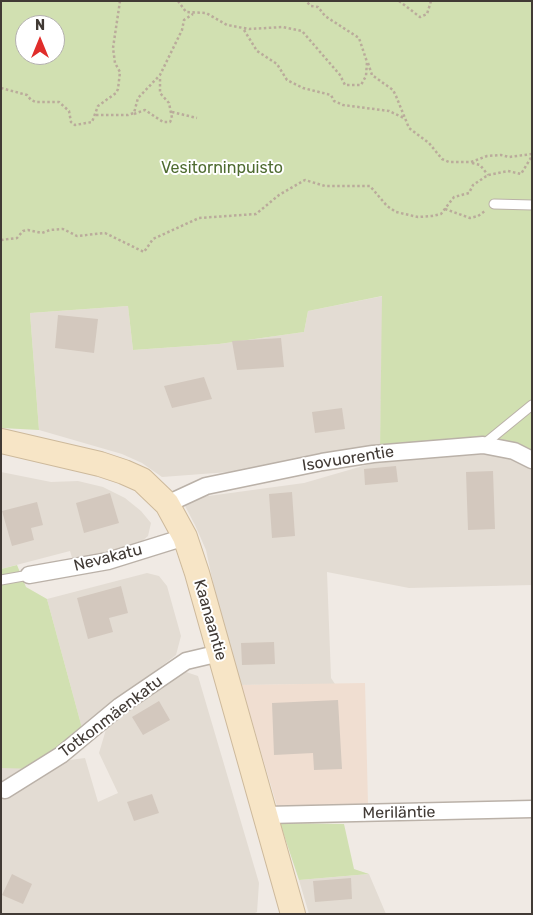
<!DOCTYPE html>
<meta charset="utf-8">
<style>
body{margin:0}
#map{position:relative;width:533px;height:915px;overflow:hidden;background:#f0eae4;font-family:Rubik,sans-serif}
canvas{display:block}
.frame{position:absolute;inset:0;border:2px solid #413a35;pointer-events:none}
.north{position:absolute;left:15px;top:15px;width:50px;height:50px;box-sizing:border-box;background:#fff;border:1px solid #b3b0ae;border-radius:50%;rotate:0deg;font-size:14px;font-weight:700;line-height:20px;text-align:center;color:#413a35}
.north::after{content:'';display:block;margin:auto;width:18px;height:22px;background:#e02d2b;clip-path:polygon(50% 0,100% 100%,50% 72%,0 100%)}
</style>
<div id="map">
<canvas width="533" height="915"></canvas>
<div class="frame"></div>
<div class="north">N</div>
</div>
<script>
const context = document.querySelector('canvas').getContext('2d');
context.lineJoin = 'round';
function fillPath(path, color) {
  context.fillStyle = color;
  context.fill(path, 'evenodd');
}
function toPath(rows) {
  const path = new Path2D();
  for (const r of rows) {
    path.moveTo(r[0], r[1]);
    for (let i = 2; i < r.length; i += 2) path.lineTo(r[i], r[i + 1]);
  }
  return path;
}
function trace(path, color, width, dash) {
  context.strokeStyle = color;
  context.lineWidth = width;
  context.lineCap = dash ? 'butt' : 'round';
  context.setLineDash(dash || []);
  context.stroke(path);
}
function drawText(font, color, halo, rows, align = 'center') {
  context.font = font + ' Rubik,sans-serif';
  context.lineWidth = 4;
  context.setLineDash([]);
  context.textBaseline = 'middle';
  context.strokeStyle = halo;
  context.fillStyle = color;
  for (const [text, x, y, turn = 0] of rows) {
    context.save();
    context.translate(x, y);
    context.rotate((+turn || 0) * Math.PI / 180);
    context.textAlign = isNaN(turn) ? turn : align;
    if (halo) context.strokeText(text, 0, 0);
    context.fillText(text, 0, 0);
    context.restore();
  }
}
fillPath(toPath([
 [383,296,380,448,229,472,162,477,142,463,122,454,39,430,30,313,128,306,133,350,219,344,304,332,308,311],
 [490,454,532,465,532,585,409,588,327,572,331,678,335,684,241,685,224,635,206,550,195,525,184,504,179,500,304,483,380,461],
 [1,472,51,482,78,481,103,487,125,498,141,511,151,523,148,536,139,544,73,561,70,551,1,569],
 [147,573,159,576,167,586,181,636,176,655,82,728,47,599],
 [180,670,198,676,259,883,257,912,253,914,1,914,1,768,39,768,62,751,70,760,85,758,98,802,118,793,99,753,107,726],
 [369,874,386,914,309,914,299,880]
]), '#e3dcd3');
fillPath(toPath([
 [365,683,368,804,277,806,241,685]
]), '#f0ded1');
fillPath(toPath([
 [1,1,532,1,532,450,498,441,456,438,380,448,382,296,308,311,304,332,219,344,133,350,128,306,30,313,39,430,1,428],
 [25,25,55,25,55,55,25,55],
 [17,565,26,587,47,599,82,728,39,769,1,768,1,569],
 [280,823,344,824,354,869,369,874,299,880]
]), '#d1e0b1');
fillPath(toPath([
 [58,315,98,319,94,353,55,348],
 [281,338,284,367,237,370,232,341],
 [204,377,212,399,172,408,164,386],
 [342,408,345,429,315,433,312,412],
 [396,466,398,482,365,485,364,469],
 [493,471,495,529,468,530,466,472],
 [292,492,295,536,272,538,269,494],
 [110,493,119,523,84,533,76,503],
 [37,502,43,525,31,528,34,540,12,546,2,511],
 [121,586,128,613,109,618,113,632,88,639,77,598],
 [274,642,275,664,242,665,241,643],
 [338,700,342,769,314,770,313,753,274,755,272,703],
 [159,701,170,720,143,735,132,717],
 [152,794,159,813,134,821,127,802],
 [12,874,32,884,23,904,2,895],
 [351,878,352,899,315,902,313,881]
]), '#d3c8be');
const lane = toPath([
 [494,204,532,205],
 [483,445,532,405],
 [1,580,29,575]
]);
const street = toPath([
 [167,504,206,486,322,462,373,454,483,445,514,451,532,460],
 [29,575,108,561,185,537],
 [5,790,61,755,120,706,186,661,220,653],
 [267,815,532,809]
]);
const secondary = toPath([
 [1,441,100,464,124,472,142,480,167,504,185,537,197,573,293,914]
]);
trace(lane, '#bab1a8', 11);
trace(street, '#bab1a8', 19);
trace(secondary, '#cdb99b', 26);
trace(toPath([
 [178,1,186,12,206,13,227,25,249,29,283,27,302,31,340,75,345,85,361,85,366,76,367,62,359,38,325,16,318,7,311,6,306,1],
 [399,1,420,17,427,14,431,1],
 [244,30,257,51,277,64,287,80,303,88,331,95,334,101,343,105,389,111,404,118],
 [368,63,372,75,393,90,396,96,409,128,429,143,442,159,449,162,471,162,487,156,501,155,509,157,532,154],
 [1,88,27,95,31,100,36,102,59,102,69,111,71,122,75,125,92,122,98,106,116,93,118,89,120,72,115,63,113,48,120,1],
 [172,112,197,118],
 [134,114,145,110,163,122,170,122,172,118,169,103,160,93,160,77],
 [96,115,128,115,134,113,138,98,160,75,182,30,184,20,193,14],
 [472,163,480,165,488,175],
 [445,209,470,218,478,216,485,211],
 [1,240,17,238,23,231,28,230,42,233,50,230,63,229,77,236,105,233,144,252,153,239,199,218,256,214,279,195,305,180,325,186,370,186,387,206,396,212,418,217,432,216,441,214,454,197,469,193,473,185,488,175,508,171,521,174,532,156]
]), '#baab9b', 2.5, [2.5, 2.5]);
trace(lane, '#fff', 9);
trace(street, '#fff', 16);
trace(secondary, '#f7e5c6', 24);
drawText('16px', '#4e6b30', '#fff', [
 ["Vesitorninpuisto",222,168]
]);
drawText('16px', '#413a35', '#fff', [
 ["Isovuorentie",348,459,-9],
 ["Nevakatu",108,558,-14],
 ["Kaanaantie",210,620,74],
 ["Totkonmäenkatu",111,717,-37],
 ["Meriläntie",399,813,-1]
]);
</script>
